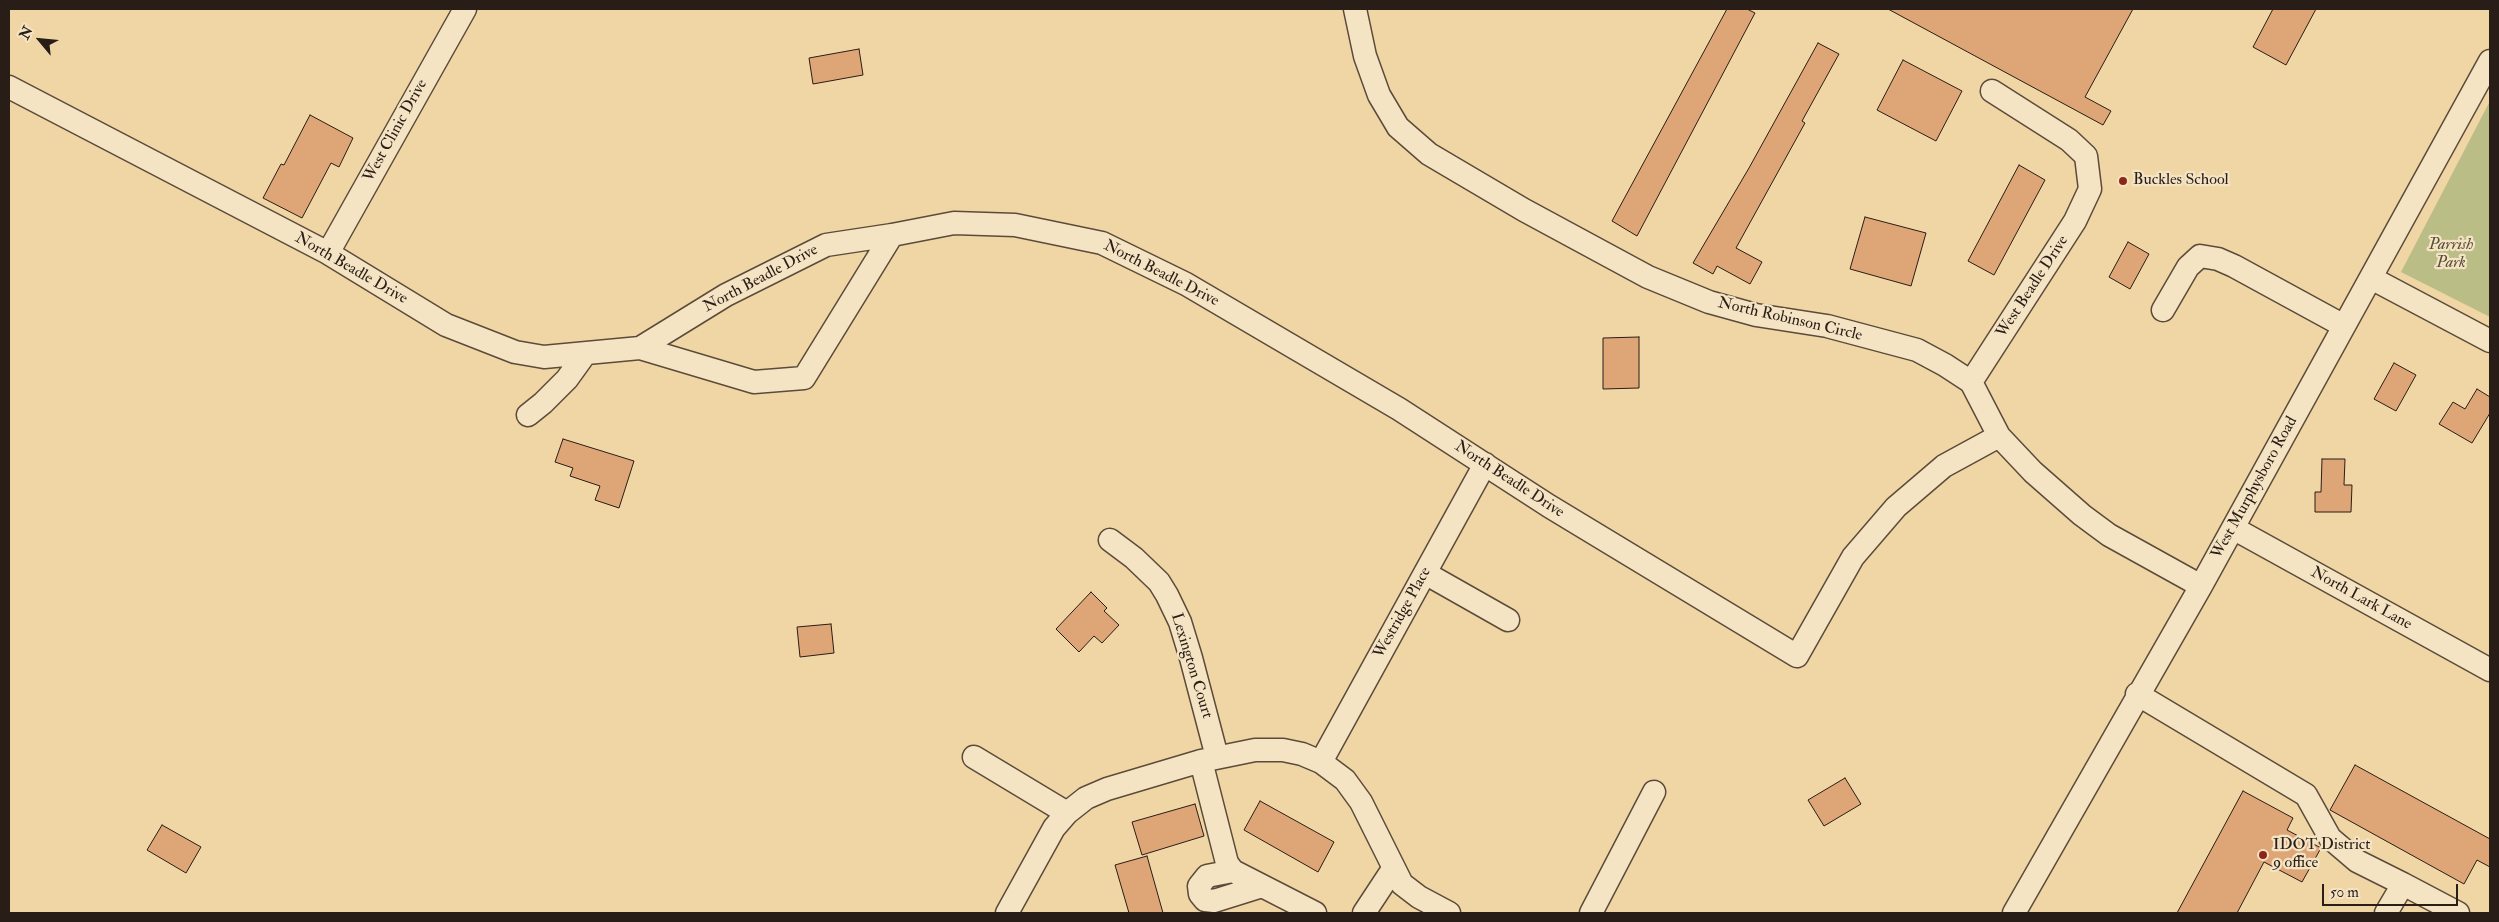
<!DOCTYPE html>
<style>
body{margin:0}
#map{position:relative;width:2499px;height:922px;overflow:hidden;background:#f0d5a5;font-family:"IM FELL Double Pica",serif}
canvas{display:block}
.frame{position:absolute;inset:0;border:10px solid #291d17;pointer-events:none}
.north{position:absolute;left:15px;top:15px;width:50px;height:50px;-webkit-text-stroke:4px #f5e4c4;paint-order:stroke;rotate:298deg;font-size:14px;font-weight:700;line-height:20px;text-align:center;color:#291d17}
.north::after{content:'';display:block;margin:auto;width:18px;height:22px;background:#291d17;clip-path:polygon(50% 0,100% 100%,50% 72%,0 100%)}
.scale{position:absolute;left:2322px;top:884px;width:136px;height:22px;box-sizing:border-box;border:2px solid #291d17;border-top:0;padding-left:6px;font-size:15px;line-height:18px;white-space:nowrap;color:#291d17;-webkit-text-stroke:4px #f5e4c4;paint-order:stroke}
</style>
<div id="map">
<canvas width="2499" height="922"></canvas>
<div class="frame"></div>
<div class="north">N</div>
<div class="scale">50 m</div>
</div>
<script>
const context = document.querySelector('canvas').getContext('2d');
context.lineJoin = 'round';
function fillPath(path, color) {
  context.fillStyle = color;
  context.fill(path, 'evenodd');
}
function toPath(rows) {
  const path = new Path2D();
  for (const r of rows) {
    path.moveTo(r[0], r[1]);
    for (let i = 2; i < r.length; i += 2) path.lineTo(r[i], r[i + 1]);
  }
  return path;
}
function trace(path, color, width, dash) {
  context.strokeStyle = color;
  context.lineWidth = width;
  context.lineCap = dash ? 'butt' : 'round';
  context.setLineDash(dash || []);
  context.stroke(path);
}
function drawText(font, color, halo, rows, align = 'center') {
  context.font = font + ' "IM FELL Double Pica",serif';
  context.lineWidth = 4.5;
  context.setLineDash([]);
  context.textBaseline = 'middle';
  context.strokeStyle = halo;
  context.fillStyle = color;
  for (const [text, x, y, turn = 0] of rows) {
    context.save();
    context.translate(x, y);
    context.rotate((+turn || 0) * Math.PI / 180);
    context.textAlign = isNaN(turn) ? turn : align;
    if (halo) context.strokeText(text, 0, 0);
    context.fillText(text, 0, 0);
    context.restore();
  }
}
fillPath(toPath([
 [2490,101,2490,317,2401,272]
]), '#bbbd86');
const building = toPath([
 [1727,9,1747,9,1755,13,1637,236,1612,221,1727,9],
 [1888,9,2133,9,2085,97,2111,111,2103,125,1888,9],
 [2273,9,2316,9,2286,65,2253,47,2273,9],
 [1818,43,1839,54,1802,121,1805,123,1736,248,1762,262,1750,284,1717,266,1713,274,1693,263,1749,168,1818,43],
 [859,49,863,75,813,84,809,58,859,49],
 [1903,60,1962,91,1936,141,1877,110,1903,60],
 [310,115,353,138,339,167,331,163,302,218,263,198,281,164,284,165,310,115],
 [2019,165,2045,180,1994,275,1968,261,2019,165],
 [1865,217,1926,233,1911,286,1850,269,1865,217],
 [2128,242,2149,254,2130,289,2109,277,2128,242],
 [1639,337,1639,388,1603,389,1603,338,1639,337],
 [2394,363,2416,375,2396,411,2374,399,2394,363],
 [2477,389,2490,397,2490,413,2472,443,2439,424,2453,402,2465,409,2477,389],
 [563,439,634,461,619,508,595,500,600,486,570,476,573,468,555,462,563,439],
 [2322,459,2345,459,2344,485,2352,485,2351,512,2315,512,2315,492,2321,492,2322,459],
 [1091,592,1107,608,1104,611,1119,625,1102,643,1094,636,1079,652,1056,629,1091,592],
 [831,624,834,653,800,657,797,627,831,624],
 [2355,765,2490,839,2490,867,2477,860,2464,884,2330,810,2355,765],
 [1845,778,1861,804,1824,826,1808,800,1845,778],
 [2243,791,2293,818,2287,830,2321,848,2302,882,2264,862,2237,913,2177,913,2243,791],
 [1260,801,1334,842,1318,872,1244,830,1260,801],
 [1195,804,1204,836,1142,855,1132,822,1195,804],
 [162,825,201,847,186,873,147,850,162,825],
 [1147,856,1163,913,1129,913,1115,865,1147,856]
]);
fillPath(building, '#dea677');
trace(building, '#291d17', 1);
const minor = toPath([
 [1355,9,1365,56,1379,95,1398,127,1429,154,1524,210,1648,277,1709,302,1756,315,1827,326,1917,350,1945,365,1971,382,1999,436,2033,472,2082,515,2109,535,2201,586],
 [9,87,328,253,446,325,515,352,544,357,640,348,726,295,826,245,892,235,954,223,1015,225,1102,243,1186,284,1399,409,1549,506,1797,656,1853,557,1896,507,1944,466,1999,436],
 [328,253,465,9],
 [2371,278,2490,341],
 [2163,310,2188,267,2200,256,2218,259,2234,266,2344,326],
 [640,348,754,382,804,378,892,235],
 [1971,382,2075,221,2090,189,2086,156,2069,140,1992,91],
 [528,415,543,403,567,379,585,354],
 [2233,528,2490,670],
 [1110,540,1134,558,1159,582,1167,595,1180,622,1191,658,1217,757],
 [1425,573,1508,620],
 [2137,694,2306,795,2330,838,2357,861,2403,884,2386,913],
 [974,757,1067,813],
 [1201,761,1227,863,1233,871,1315,913],
 [1321,762,1485,464],
 [1233,871,1207,876,1199,886,1200,894,1205,900,1214,901,1262,886],
 [2403,884,2458,913],
 [1007,913,1054,828,1067,813,1086,798,1107,789,1201,761,1255,750,1283,750,1302,754,1321,762,1345,780,1361,802,1402,884,1419,897,1449,913],
 [1364,913,1393,869],
 [1591,913,1654,792],
 [2014,913,2201,586,2490,61]
]);
trace(minor, '#5b4b3a', 25);
trace(minor, '#f5e4c4', 22);
for (const [x, y, r, color] of [
 [2123,181,5,"#8f2418"],
 [2263,855,5,"#8f2418"]
]) {
  const dot = new Path2D();
  dot.arc(x, y, r, 0, 2 * Math.PI);
  context.fillStyle = color;
  context.fill(dot);
  trace(dot, '#f5e4c4', 2);
}
drawText('16px', '#291d17', '#f5e4c4', [
 ["West Clinic Drive",396,131,-61],
 ["North Beadle Drive",351,269,30],
 ["North Beadle Drive",1161,274,27],
 ["North Beadle Drive",761,279,-28],
 ["West Beadle Drive",2033,287,-57],
 ["North Robinson Circle",1790,320,13],
 ["North Beadle Drive",1509,480,33],
 ["West Murphysboro Road",2255,488,-61],
 ["North Lark Lane",2361,599,29],
 ["Westridge Place",1403,613,-61],
 ["Lexington Court",1191,666,73]
]);
drawText('16px', '#291d17', '#f5e4c4', [
 ["Buckles School",2133,181],
 ["IDOT District",2273,846],
 ["9 office",2273,864]
], 'left');
drawText('italic 16px', '#554d38', '#f5e4c4', [
 ["Parrish",2451,246],
 ["Park",2451,264]
]);
</script>
